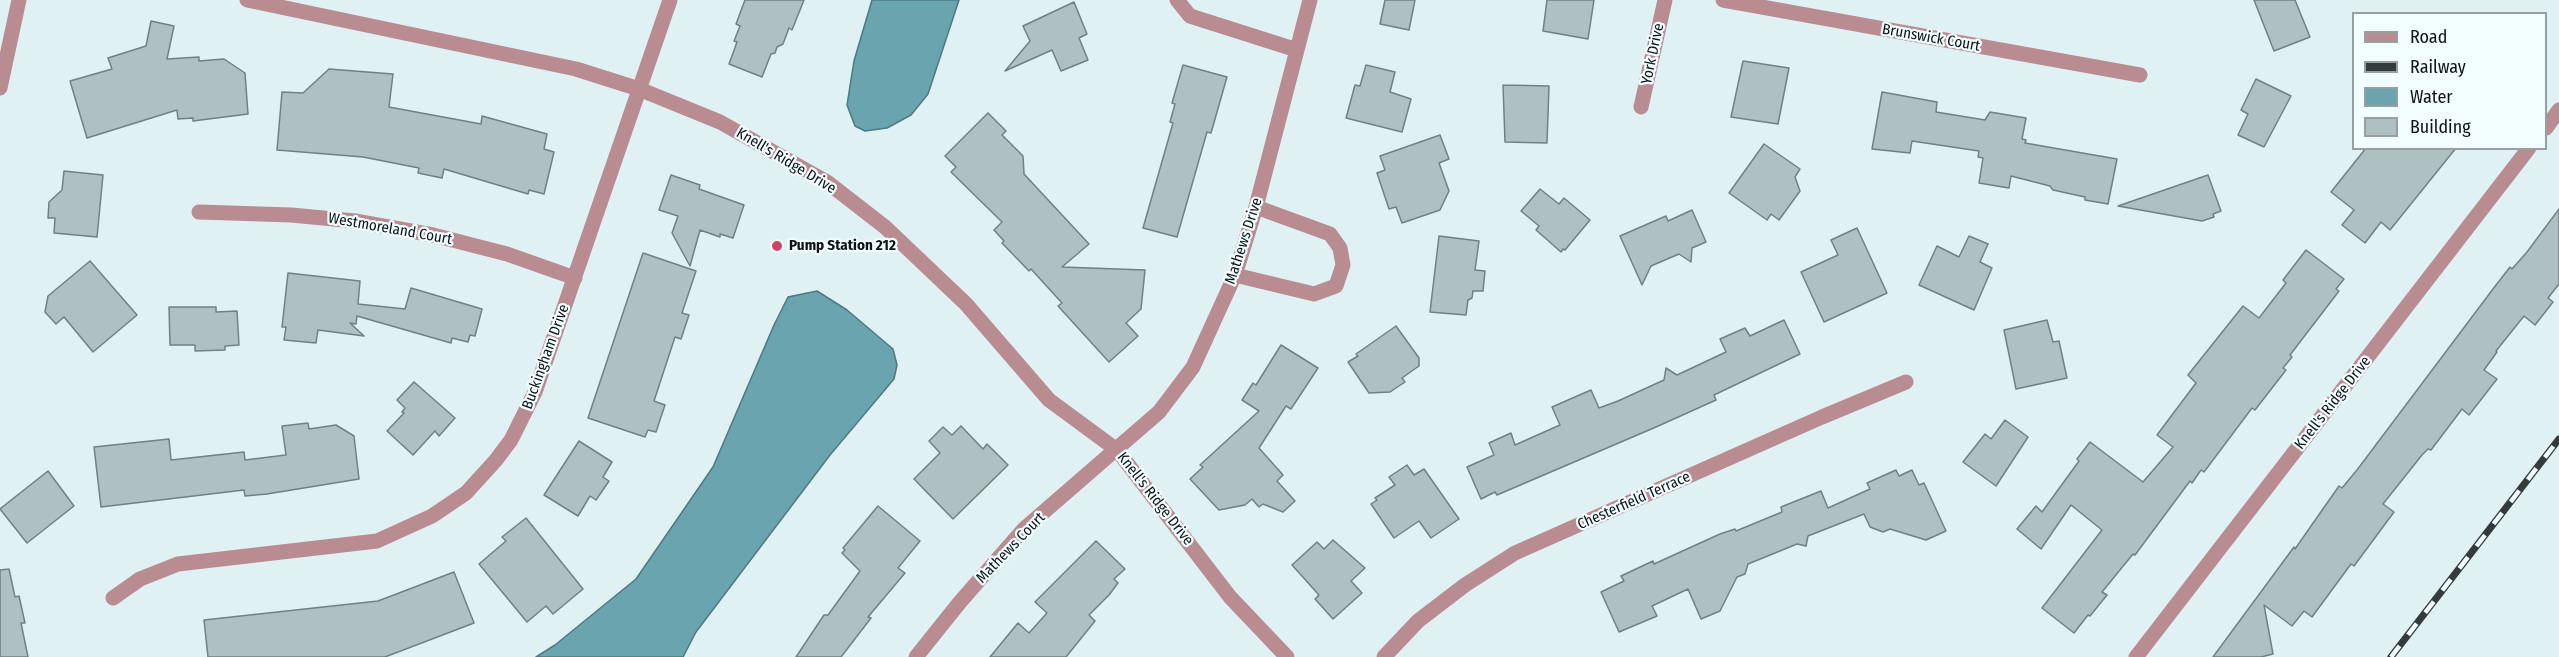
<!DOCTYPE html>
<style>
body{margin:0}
#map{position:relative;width:2559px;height:657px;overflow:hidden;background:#e0f1f4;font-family:"Fira Sans Condensed",sans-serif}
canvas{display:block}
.legend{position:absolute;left:2352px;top:12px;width:195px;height:138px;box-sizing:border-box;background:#f2fdff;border:2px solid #97a0a1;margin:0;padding:8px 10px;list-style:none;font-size:18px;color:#0e1415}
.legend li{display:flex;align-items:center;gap:12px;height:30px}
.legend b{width:30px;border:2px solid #97a0a1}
</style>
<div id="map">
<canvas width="2559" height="657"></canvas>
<ul class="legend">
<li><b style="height:8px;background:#b98c92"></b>Road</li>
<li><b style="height:8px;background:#333b3c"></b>Railway</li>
<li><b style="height:16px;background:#69a4af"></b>Water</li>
<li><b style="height:16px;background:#afc0c3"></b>Building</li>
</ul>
</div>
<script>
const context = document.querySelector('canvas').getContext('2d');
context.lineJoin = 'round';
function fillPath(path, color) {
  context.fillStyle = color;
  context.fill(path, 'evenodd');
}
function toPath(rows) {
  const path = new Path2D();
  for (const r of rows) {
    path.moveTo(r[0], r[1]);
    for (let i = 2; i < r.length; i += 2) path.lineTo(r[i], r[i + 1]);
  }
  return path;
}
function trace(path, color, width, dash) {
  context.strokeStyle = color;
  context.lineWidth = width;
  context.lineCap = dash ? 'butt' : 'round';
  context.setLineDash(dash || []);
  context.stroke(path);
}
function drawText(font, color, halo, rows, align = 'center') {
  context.font = font + ' "Fira Sans Condensed",sans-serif';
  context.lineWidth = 4.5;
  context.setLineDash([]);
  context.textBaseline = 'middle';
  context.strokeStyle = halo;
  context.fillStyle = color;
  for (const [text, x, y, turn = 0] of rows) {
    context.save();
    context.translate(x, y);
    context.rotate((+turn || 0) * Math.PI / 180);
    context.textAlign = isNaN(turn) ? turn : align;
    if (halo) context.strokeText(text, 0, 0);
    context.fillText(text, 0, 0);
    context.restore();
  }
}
const water = toPath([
 [872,0,959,0,928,94,911,115,887,128,865,131,855,126,847,105,854,61,872,0],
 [817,291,847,310,893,349,897,365,894,379,830,455,696,632,683,657,536,657,555,645,636,579,713,467,774,325,788,297,817,291]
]);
fillPath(water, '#69a4af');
trace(water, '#4e7981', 1.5);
const building = toPath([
 [745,0,804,0,792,30,789,28,783,44,777,47,775,53,771,54,762,77,729,64,737,42,734,41,740,26,736,24,745,0],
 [1385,0,1415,0,1409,30,1380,24,1385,0],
 [1547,0,1594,0,1588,39,1543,31,1547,0],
 [2254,0,2295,0,2310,37,2274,51,2254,0],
 [1074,2,1087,34,1079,38,1088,60,1061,71,1052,50,1005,71,1030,41,1023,26,1074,2],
 [151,21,174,26,167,59,199,57,199,61,224,59,245,73,248,114,193,121,193,118,178,119,177,110,87,138,70,81,112,69,108,58,146,46,151,21],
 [1743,61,1789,68,1778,124,1731,117,1743,61],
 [1183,65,1227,77,1211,133,1207,132,1177,237,1143,228,1173,123,1170,122,1175,104,1172,103,1183,65],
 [1366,65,1395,72,1390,92,1411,99,1402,132,1346,118,1355,85,1360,86,1366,65],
 [329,69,393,74,389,107,481,124,482,116,547,134,544,149,554,152,544,194,529,190,528,194,444,169,442,178,418,173,419,168,363,157,277,150,282,92,303,93,329,69],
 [2256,79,2291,96,2264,147,2238,135,2248,114,2241,110,2256,79],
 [1503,85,1549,86,1547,143,1505,142,1503,85],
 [1882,92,1937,102,1936,112,1985,120,1990,112,2026,118,2022,139,2026,140,2025,143,2117,159,2108,204,2085,200,2085,197,2053,190,2050,186,2011,176,2009,188,1979,183,1983,158,1978,157,1979,151,1912,141,1910,153,1872,149,1882,92],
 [988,113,1006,131,1002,135,1023,156,1024,174,1089,244,1062,267,1145,270,1141,309,1126,323,1138,336,1109,362,1058,306,1062,303,1031,269,1029,271,1002,243,1004,241,994,230,1002,222,951,172,956,167,945,156,988,113],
 [1440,135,1449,159,1439,163,1449,191,1440,210,1402,223,1396,207,1389,209,1377,173,1385,170,1380,156,1440,135],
 [1764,144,1800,169,1795,177,1800,191,1779,220,1771,214,1767,220,1729,193,1764,144],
 [2366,148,2456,148,2390,230,2381,222,2365,243,2342,225,2354,210,2331,192,2366,148],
 [64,171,103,175,97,237,54,233,55,218,48,218,49,202,62,190,64,171],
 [671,175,700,185,699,189,744,205,733,238,720,234,720,237,700,230,690,266,672,233,678,216,659,210,671,175],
 [2208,175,2221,211,2213,214,2214,217,2202,221,2118,206,2208,175],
 [1540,189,1559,204,1564,198,1590,220,1565,250,1563,249,1561,252,1536,230,1539,226,1521,211,1540,189],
 [2559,209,2559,284,2548,298,2553,302,2535,325,2524,316,2496,351,2497,352,2484,370,2497,379,2469,415,2462,409,2431,450,2428,449,2422,455,2383,504,2394,512,2354,566,2351,564,2312,617,2304,611,2292,626,2264,605,2273,654,2261,657,2213,657,2294,547,2295,549,2339,486,2342,488,2357,470,2493,289,2510,267,2512,269,2527,252,2559,209],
 [1692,210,1706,242,1692,248,1691,262,1679,254,1651,266,1642,285,1620,236,1666,216,1668,221,1692,210],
 [1857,228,1887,293,1824,322,1801,272,1838,255,1831,240,1857,228],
 [1439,236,1479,241,1475,270,1485,271,1483,291,1473,291,1472,298,1468,300,1466,315,1430,312,1439,236],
 [1969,236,1988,244,1980,262,1992,268,1974,310,1919,285,1937,246,1959,257,1969,236],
 [2306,250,2344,279,2336,289,2339,291,2290,355,2292,357,2283,368,2286,370,2255,410,2252,408,2204,472,2201,470,2192,483,2190,481,2135,555,2133,554,2102,592,2107,595,2090,616,2088,615,2074,633,2042,608,2102,530,2071,505,2041,549,2017,529,2036,506,2042,512,2079,461,2077,459,2090,442,2143,482,2173,447,2157,435,2196,383,2188,375,2243,306,2259,318,2286,283,2283,280,2306,250],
 [643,253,696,271,682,313,689,315,681,339,675,337,654,401,665,405,656,432,648,430,645,437,588,418,643,253],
 [90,261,137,315,93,352,64,317,56,324,45,312,48,296,90,261],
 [288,273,360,281,358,304,405,309,411,288,482,309,475,336,470,335,468,342,452,338,451,343,357,316,356,324,350,323,364,336,318,330,316,343,284,340,286,327,282,327,288,273],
 [169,307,216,307,216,312,237,311,239,345,225,346,225,350,195,351,195,345,170,345,169,307],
 [1784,320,1800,354,1714,395,1716,400,1656,427,1497,495,1495,492,1481,499,1467,467,1494,455,1489,443,1511,433,1515,445,1560,425,1552,407,1591,390,1599,408,1618,401,1664,380,1666,368,1677,375,1726,352,1720,339,1745,328,1750,336,1784,320],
 [2047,320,2053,342,2059,341,2067,378,2016,389,2004,330,2047,320],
 [1396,326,1419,358,1419,366,1402,378,1405,382,1390,392,1369,393,1348,362,1358,356,1356,354,1396,326],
 [1281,345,1318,368,1291,409,1286,406,1259,448,1283,475,1277,481,1295,501,1283,512,1263,504,1259,507,1252,499,1245,505,1219,510,1190,479,1203,467,1200,465,1259,411,1242,400,1253,383,1256,385,1281,345],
 [414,382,455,418,439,436,435,431,413,455,387,431,404,413,402,412,405,408,397,400,414,382],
 [2005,420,2028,437,1996,486,1963,462,1985,434,1991,439,2005,420],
 [308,423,309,429,336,425,354,436,359,479,267,494,245,496,244,490,101,507,94,447,169,439,171,460,244,452,245,460,286,455,282,426,308,423],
 [961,426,983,449,987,444,1008,465,953,519,914,479,940,453,929,441,943,427,952,435,961,426],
 [579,441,612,462,603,477,609,481,596,500,590,496,578,516,544,495,579,441],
 [1407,465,1414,475,1424,469,1459,519,1431,538,1419,521,1394,538,1371,504,1377,500,1375,498,1395,485,1389,477,1407,465],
 [1896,470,1899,476,1912,470,1919,485,1924,483,1946,531,1926,540,1890,529,1883,532,1870,527,1864,514,1808,536,1806,546,1797,544,1748,564,1745,574,1737,577,1720,611,1701,619,1688,589,1652,606,1657,616,1619,632,1601,592,1624,581,1621,576,1653,561,1654,564,1720,534,1735,529,1736,531,1782,512,1781,507,1821,491,1828,508,1870,489,1867,483,1896,470],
 [48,471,74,506,27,543,0,509,48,471],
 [878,506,920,541,898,568,905,573,868,617,871,618,841,657,796,657,824,615,828,615,860,571,842,553,845,550,843,548,878,506],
 [526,518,583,589,553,614,546,606,527,622,479,564,506,541,502,537,526,518],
 [1333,540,1365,568,1351,581,1362,593,1333,619,1315,599,1319,595,1292,565,1317,542,1324,549,1333,540],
 [1096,541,1125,569,1114,579,1118,583,1109,595,1089,615,1095,621,1066,657,990,657,1018,623,1029,633,1047,613,1035,602,1096,541],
 [9,569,15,597,19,596,25,623,21,623,28,657,0,657,0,570,9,569],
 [454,572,474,623,385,657,208,657,204,620,378,601,454,572]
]);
fillPath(building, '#afc0c3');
trace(building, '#708083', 1.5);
trace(toPath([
 [247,0,576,69,639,89,720,122,827,182,885,227,966,304,1049,400,1117,450,1230,597,1287,657],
 [1177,0,1190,16,1297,50],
 [1723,0,2140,75],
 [0,88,19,0],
 [1641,107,1665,0],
 [2546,128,2559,110],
 [199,212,291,215,355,221,433,235,507,254,575,278],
 [1235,275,1314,294,1336,286,1343,265,1340,248,1330,234,1256,207],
 [113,598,140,579,178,564,377,541,432,516,466,493,496,460,511,440,535,392,670,0],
 [916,657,960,602,1024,529,1159,412,1193,367,1235,275,1256,207,1310,0],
 [1384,657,1418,621,1465,585,1515,553,1822,417,1906,382],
 [2136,657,2529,148]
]), '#b98c92', 15);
const rail = toPath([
 [2391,657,2559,439]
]);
trace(rail, '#333b3c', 7);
trace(rail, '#f2fdff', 4.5, [14]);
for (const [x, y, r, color] of [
 [777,246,6,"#d24368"]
]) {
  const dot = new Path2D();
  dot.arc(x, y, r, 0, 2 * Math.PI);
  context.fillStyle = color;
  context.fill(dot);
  trace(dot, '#f2fdff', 2);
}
drawText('15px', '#0e1415', '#f2fdff', [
 ["Brunswick Court",1931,38,10],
 ["York Drive",1653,54,-78],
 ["Knell's Ridge Drive",786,161,31],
 ["Westmoreland Court",390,229,10],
 ["Mathews Drive",1244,241,-72],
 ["Buckingham Drive",546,357,-70],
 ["Knell's Ridge Drive",2333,403,-52],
 ["Knell's Ridge Drive",1155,499,52],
 ["Chesterfield Terrace",1634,501,-24],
 ["Mathews Court",1011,548,-46]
]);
drawText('bold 15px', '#0e1415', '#f2fdff', [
 ["Pump Station 212",789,246]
], 'left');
</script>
